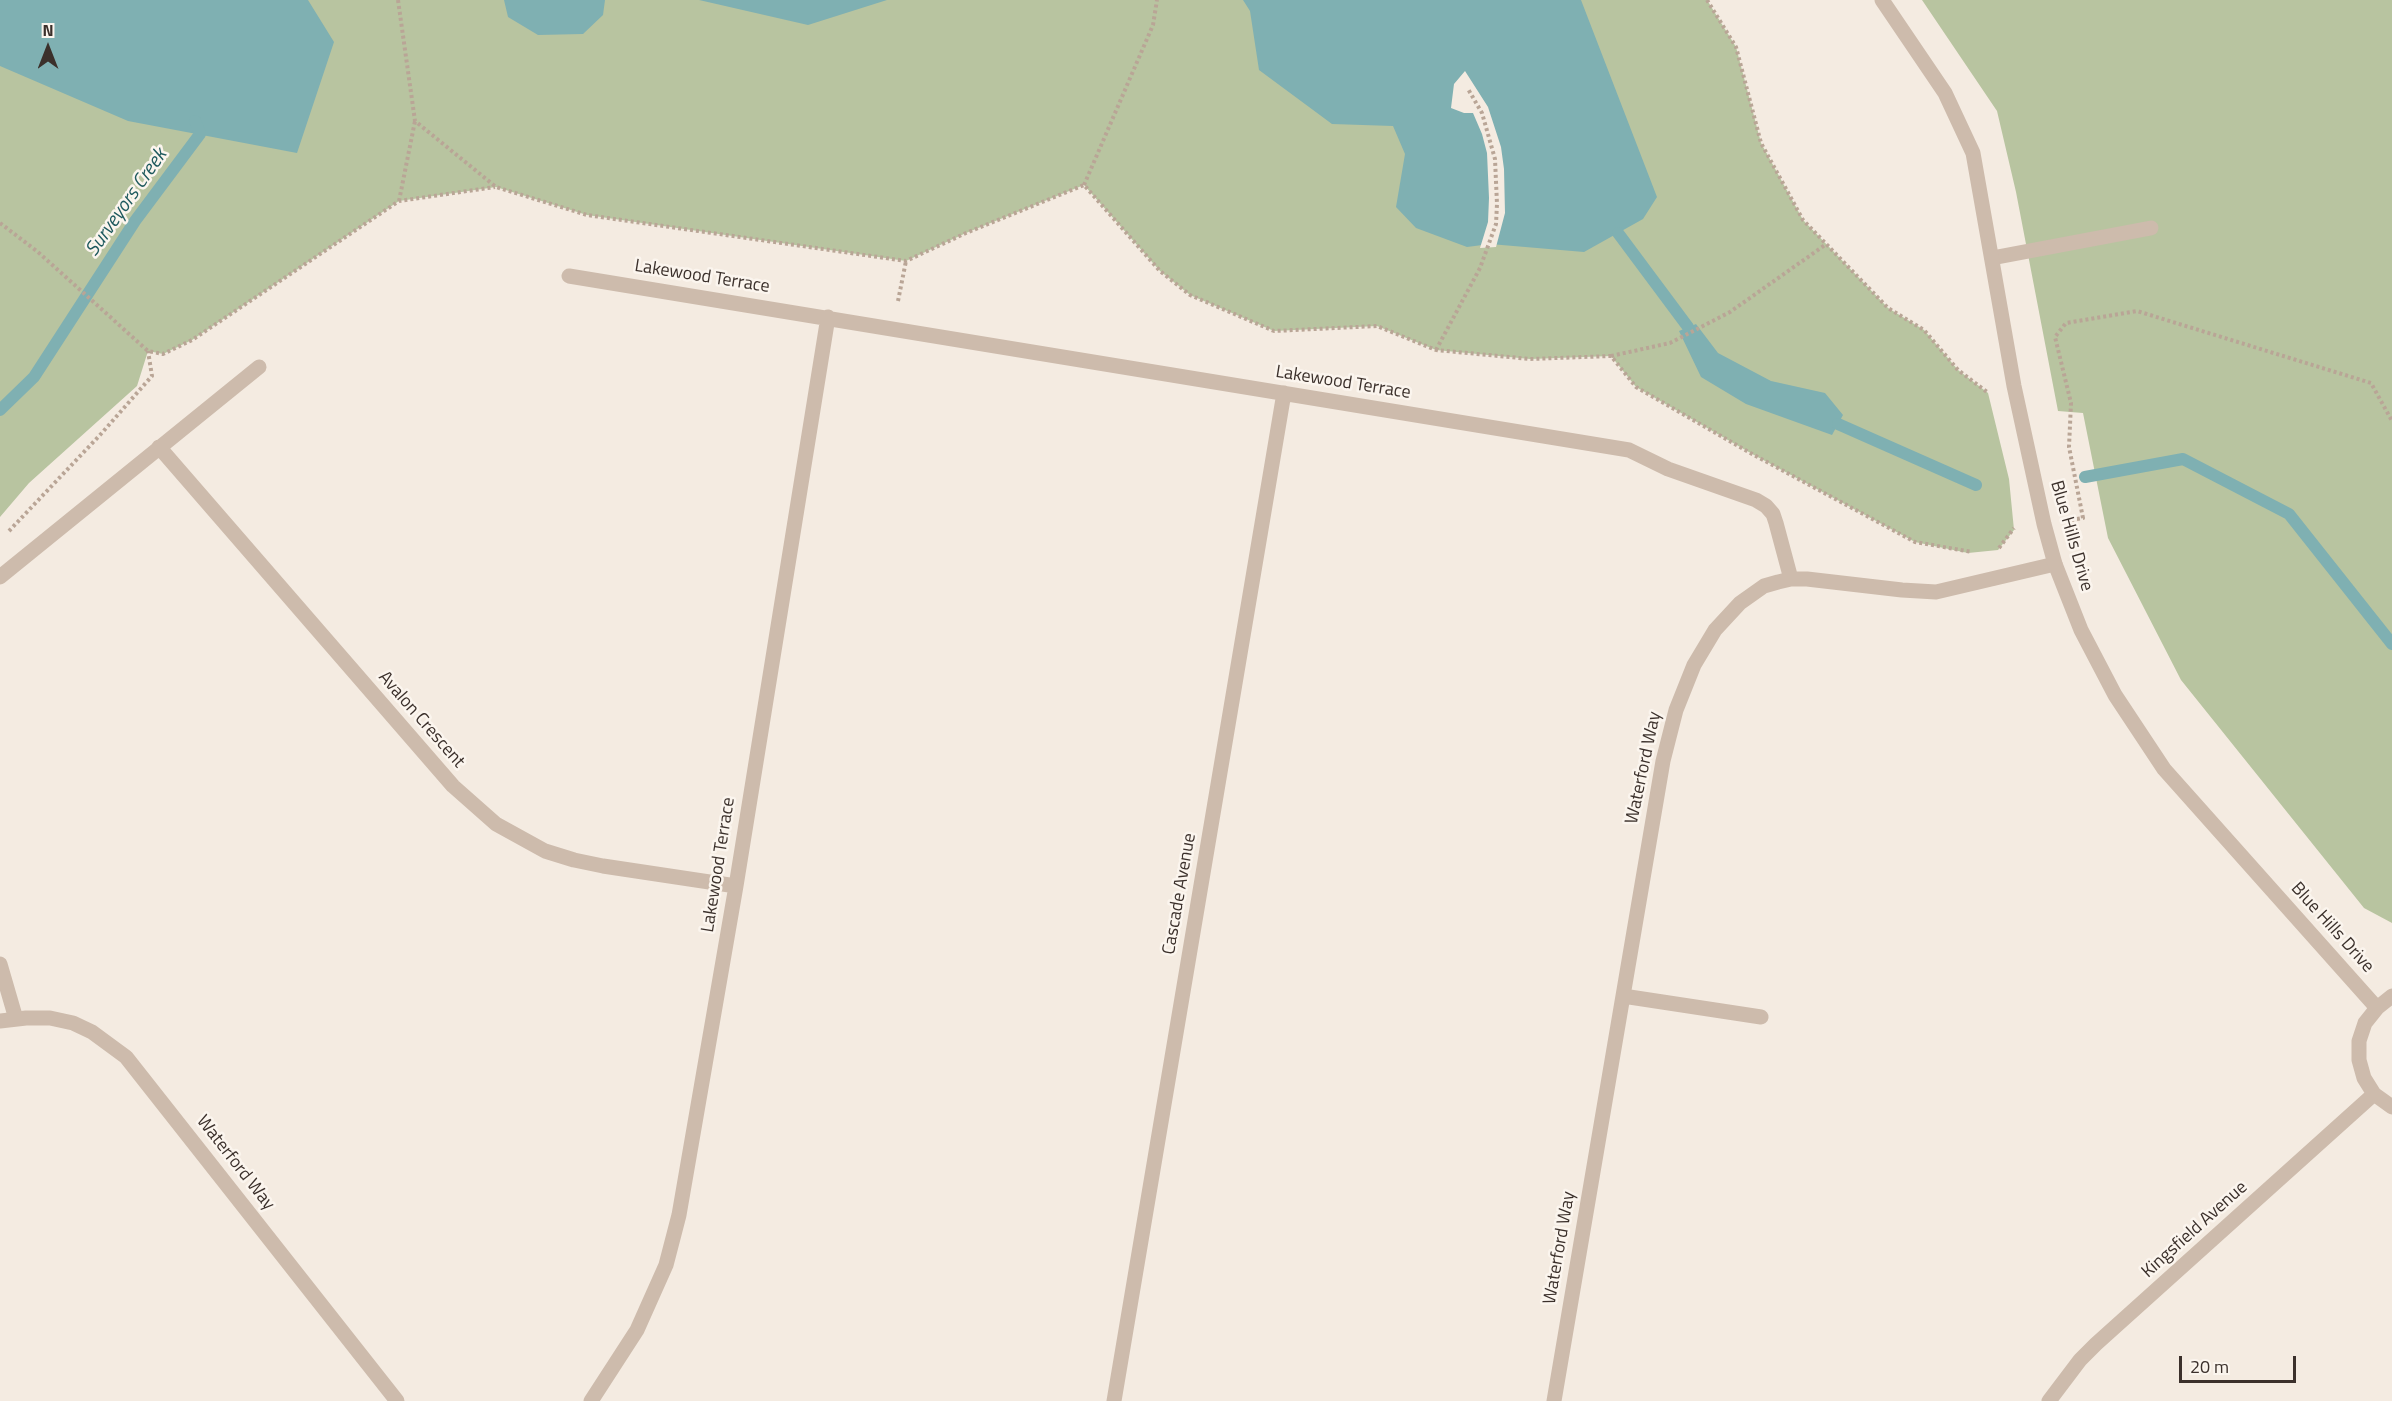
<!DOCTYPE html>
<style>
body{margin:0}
#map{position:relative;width:2392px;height:1401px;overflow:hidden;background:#f4ebe1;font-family:"Titillium Web",sans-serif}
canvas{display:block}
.north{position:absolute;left:18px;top:18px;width:60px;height:60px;-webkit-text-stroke:4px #fbf5ee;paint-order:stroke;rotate:0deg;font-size:16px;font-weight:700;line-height:24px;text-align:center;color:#3b302b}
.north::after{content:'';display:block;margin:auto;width:21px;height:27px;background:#3b302b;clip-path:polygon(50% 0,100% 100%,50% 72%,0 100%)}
.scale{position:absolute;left:2179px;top:1356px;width:117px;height:27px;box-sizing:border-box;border:3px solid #3b302b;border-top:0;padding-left:8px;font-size:18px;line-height:21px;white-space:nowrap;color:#3b302b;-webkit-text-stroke:4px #fbf5ee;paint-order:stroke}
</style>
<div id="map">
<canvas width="2392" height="1401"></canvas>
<div class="north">N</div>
<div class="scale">20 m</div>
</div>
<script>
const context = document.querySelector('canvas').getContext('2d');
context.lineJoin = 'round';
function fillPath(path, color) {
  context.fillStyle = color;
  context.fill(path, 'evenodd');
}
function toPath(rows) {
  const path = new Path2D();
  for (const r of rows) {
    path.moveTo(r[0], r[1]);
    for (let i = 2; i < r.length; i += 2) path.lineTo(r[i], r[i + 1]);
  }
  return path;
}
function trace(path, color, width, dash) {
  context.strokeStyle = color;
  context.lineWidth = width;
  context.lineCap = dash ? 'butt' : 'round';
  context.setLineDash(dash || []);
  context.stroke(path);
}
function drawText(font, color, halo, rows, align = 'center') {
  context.font = font + ' "Titillium Web",sans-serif';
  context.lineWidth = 5;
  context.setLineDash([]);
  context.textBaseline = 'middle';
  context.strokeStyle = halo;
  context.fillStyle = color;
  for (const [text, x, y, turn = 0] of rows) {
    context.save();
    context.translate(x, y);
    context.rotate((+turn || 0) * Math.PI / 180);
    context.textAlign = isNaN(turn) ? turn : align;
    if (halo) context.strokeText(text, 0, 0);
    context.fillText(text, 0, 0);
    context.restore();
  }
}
fillPath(toPath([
 [0,0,1707,0,1736,47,1761,143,1803,220,1888,308,1924,330,1958,370,1988,393,2009,479,2014,530,1998,550,1968,553,1915,542,1754,455,1636,387,1611,356,1530,359,1436,350,1377,326,1274,331,1190,295,1160,271,1084,185,966,233,906,261,587,215,496,187,399,201,192,340,163,354,148,351,137,386,29,483,0,517],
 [1922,0,2392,0,2392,923,2364,908,2181,680,2108,538,2083,413,2058,411,2016,192,1997,111]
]), '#b8c4a0');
fillPath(toPath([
 [0,0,308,0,334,42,297,153,128,121,0,66],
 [504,0,605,0,603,15,583,34,538,35,508,17],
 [699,0,887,0,808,25],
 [1243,0,1581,0,1657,197,1643,219,1584,252,1490,244,1467,247,1416,228,1396,207,1405,154,1393,126,1332,124,1259,70,1250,11],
 [1696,324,1718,353,1771,381,1825,393,1843,415,1832,435,1746,404,1701,377,1679,331]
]), '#7fb0b2');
fillPath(toPath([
 [1465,71,1488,107,1501,147,1504,169,1505,213,1496,247,1480,248,1488,222,1489,198,1487,153,1482,134,1473,113,1464,113,1451,108,1454,84]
]), '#f4ebe1');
trace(toPath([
 [1618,233,1688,327],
 [0,410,34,377,135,221,200,134,195,121],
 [1838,424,1976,485],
 [2085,477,2183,459,2289,514,2392,644]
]), '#7fb0b2', 12);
trace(toPath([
 [398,0,415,121,496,187,587,215,906,261,966,233,1084,185,1160,271,1190,295,1274,331,1377,326,1436,350,1530,359,1611,356,1636,387,1754,455,1915,542,1972,552],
 [1707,0,1736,47,1761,143,1803,220,1888,308,1924,330,1958,370,1987,392],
 [1084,185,1153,25,1157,0],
 [399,201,415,121],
 [0,223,38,252,148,351,163,354,192,340,399,201,495,187],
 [898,301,906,261],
 [1436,350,1480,268,1496,224,1497,204,1495,159,1482,113,1468,89],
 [1611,356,1670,343,1730,312,1825,245],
 [2071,520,2083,518,2069,447,2071,403,2055,337,2066,323,2137,311,2371,383,2392,421],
 [9,531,100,435,152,376,148,351],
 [1999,548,2014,528]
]), '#b9a596', 4, [3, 3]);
trace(toPath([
 [1992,258,2151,228]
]), '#cdbbac', 15);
trace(toPath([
 [569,276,1629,450,1668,469,1756,500,1766,506,1773,514,1776,523,1791,579],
 [159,447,453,786,496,824,545,851,574,860,603,866,736,886],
 [0,577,259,367],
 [0,964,16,1019],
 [1623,996,1761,1017],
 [0,1021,26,1018,50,1018,73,1023,92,1032,126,1057,397,1401],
 [591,1401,637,1330,666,1265,679,1215,736,886,828,317],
 [1114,1401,1284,393],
 [1554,1401,1663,761,1676,710,1694,665,1715,630,1740,603,1764,586,1778,582,1791,579,1807,579,1902,590,1936,592,2055,564]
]), '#cdbbac', 15);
trace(toPath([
 [1882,0,1945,93,1973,153,2014,386,2044,524,2055,564,2081,630,2115,695,2164,769,2377,1008],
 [2392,996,2377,1008,2365,1023,2359,1041,2359,1060,2364,1078,2374,1094,2392,1107],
 [2049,1401,2080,1360,2096,1344,2374,1094]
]), '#cdbbac', 15);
drawText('18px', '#3b302b', '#fbf5ee', [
 ["Lakewood Terrace",702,277,9],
 ["Lakewood Terrace",1343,383,9],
 ["Blue Hills Drive",2071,536,74],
 ["Avalon Crescent",421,720,49],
 ["Waterford Way",1644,768,-78],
 ["Lakewood Terrace",719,865,-81],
 ["Cascade Avenue",1180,894,-80],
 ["Blue Hills Drive",2332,928,48],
 ["Waterford Way",235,1163,52],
 ["Kingsfield Avenue",2195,1230,-42],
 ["Waterford Way",1560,1248,-80]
]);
drawText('italic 20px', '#1f5a5e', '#fbf5ee', [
 ["Surveyors Creek",127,203,-55]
]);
</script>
